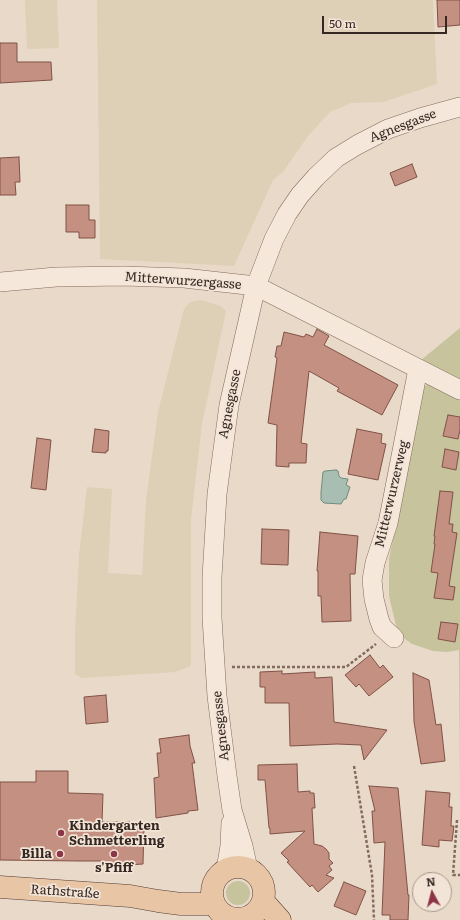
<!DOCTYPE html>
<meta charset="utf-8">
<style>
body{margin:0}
#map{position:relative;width:460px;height:920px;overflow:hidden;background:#e9d9c8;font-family:Literata,serif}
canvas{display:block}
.north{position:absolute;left:412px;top:872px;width:40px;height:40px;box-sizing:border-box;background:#f2e4d6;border:1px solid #a6988e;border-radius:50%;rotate:353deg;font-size:11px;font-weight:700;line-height:16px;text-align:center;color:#352721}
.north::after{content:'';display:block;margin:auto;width:14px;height:18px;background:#8c3547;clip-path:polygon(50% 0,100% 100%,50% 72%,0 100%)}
.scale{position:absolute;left:322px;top:16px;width:125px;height:18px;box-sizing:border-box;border:2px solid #352721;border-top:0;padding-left:5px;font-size:12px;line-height:14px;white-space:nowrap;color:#352721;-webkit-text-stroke:3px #f2e4d6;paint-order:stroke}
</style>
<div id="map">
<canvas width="460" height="920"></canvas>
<div class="north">N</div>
<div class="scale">50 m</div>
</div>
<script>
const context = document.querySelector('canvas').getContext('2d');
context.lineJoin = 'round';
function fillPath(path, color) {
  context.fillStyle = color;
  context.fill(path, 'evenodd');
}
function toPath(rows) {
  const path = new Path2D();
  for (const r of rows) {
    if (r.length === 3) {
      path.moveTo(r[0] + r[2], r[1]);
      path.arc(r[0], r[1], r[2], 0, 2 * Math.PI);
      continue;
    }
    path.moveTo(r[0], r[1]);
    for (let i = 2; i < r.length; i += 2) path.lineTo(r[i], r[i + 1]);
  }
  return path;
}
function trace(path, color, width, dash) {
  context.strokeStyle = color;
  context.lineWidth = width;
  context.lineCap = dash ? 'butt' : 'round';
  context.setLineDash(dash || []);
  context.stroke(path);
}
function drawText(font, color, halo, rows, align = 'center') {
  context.font = font + ' Literata,serif';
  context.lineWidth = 3.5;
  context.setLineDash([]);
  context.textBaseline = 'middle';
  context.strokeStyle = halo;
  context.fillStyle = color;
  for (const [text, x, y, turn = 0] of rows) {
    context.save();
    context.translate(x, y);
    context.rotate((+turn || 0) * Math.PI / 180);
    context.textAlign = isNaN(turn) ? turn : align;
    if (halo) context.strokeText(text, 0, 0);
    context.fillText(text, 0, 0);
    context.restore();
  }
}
fillPath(toPath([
 [25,0,57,0,59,48,27,49],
 [97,0,433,0,437,84,383,102,351,103,330,112,308,136,283,172,273,180,234,266,100,259],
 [201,300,221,306,226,311,202,424,191,520,191,666,175,672,82,678,75,674,75,631,79,555,87,487,112,489,108,573,142,575,146,500,158,412,184,309,190,302]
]), '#ded0b6');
fillPath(toPath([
 [460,328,460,382,420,361],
 [430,382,460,398,460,798,459,650,447,652,433,651,412,644,398,634,389,596,389,559,423,389,426,385],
 [238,893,12]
]), '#c6c39d');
const water = toPath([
 [336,470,338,471,339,476,341,478,348,479,346,485,350,487,346,499,344,499,341,504,324,503,321,500,321,492,323,472,325,471,336,470]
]);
fillPath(water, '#a8beb3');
trace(water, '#708b7f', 1);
const building = toPath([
 [437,0,460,0,460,25,438,27,437,0],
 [0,43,17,43,17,62,51,62,52,80,0,83,0,43],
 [19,157,20,182,15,182,16,195,0,195,0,158,19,157],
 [412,164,417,177,395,186,390,173,412,164],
 [66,205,89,205,89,220,95,220,95,238,79,238,79,232,66,232,66,205],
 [317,329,329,336,324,345,398,385,382,415,337,391,339,388,309,371,301,443,307,444,306,463,289,463,289,467,276,466,277,425,268,423,277,358,275,357,277,346,281,346,284,332,304,337,306,334,313,337,317,329],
 [448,415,460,417,460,430,458,439,443,436,448,415],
 [95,429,109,431,108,451,106,451,106,453,92,452,95,429],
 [357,429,382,434,381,443,386,444,378,480,348,474,357,429],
 [37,438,51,440,46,490,31,488,37,438],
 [445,449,459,452,456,470,442,467,445,449],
 [440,491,453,492,449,524,453,524,452,532,457,533,449,586,455,587,453,600,434,598,438,573,431,572,435,544,434,544,435,536,434,536,440,491],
 [262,529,289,530,288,565,261,564,262,529],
 [320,532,358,536,355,574,350,574,351,621,322,622,321,596,318,596,318,571,317,571,320,532],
 [441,622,458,624,455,642,438,639,441,622],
 [370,655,380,668,383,665,393,677,369,696,359,684,356,687,345,675,370,655],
 [282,671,282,674,315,672,315,678,332,677,334,722,387,730,364,760,361,745,337,744,290,746,289,703,265,703,265,687,260,687,260,672,282,671],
 [413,673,429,680,436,725,441,724,445,761,421,764,414,722,413,673],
 [106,695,108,722,86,724,84,697,106,695],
 [189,735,190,746,195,763,192,763,198,810,188,811,188,813,156,818,154,778,159,777,157,753,161,753,159,739,189,735],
 [297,764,298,792,310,791,310,793,314,793,315,808,312,808,314,844,322,846,326,849,329,853,329,859,333,863,329,866,332,870,326,875,334,878,318,892,312,885,310,887,287,862,289,861,281,853,305,831,270,834,270,828,269,828,265,780,258,780,258,765,297,764],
 [36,771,68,771,68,793,103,794,102,822,130,822,130,825,144,825,143,864,127,865,104,863,104,861,79,861,0,860,0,782,36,782,36,771],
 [369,786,398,788,408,895,409,895,408,920,390,920,390,915,382,915,385,842,374,843,372,811,375,811,369,786],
 [426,791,450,793,449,807,452,807,451,826,454,826,452,841,439,840,439,847,422,845,426,791],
 [344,882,366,891,356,915,334,906,344,882]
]);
fillPath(building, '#c39082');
trace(building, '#805247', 1);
const minor = toPath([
 [0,282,56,277,124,276,184,278,256,286,460,390],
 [394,638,382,627,379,619,374,599,372,580,375,563,388,523,418,369],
 [248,869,243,846,232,810,227,776,217,696,212,618,212,577,217,494,229,405,256,286,274,239,287,214,300,195,316,177,336,158,357,145,388,129,420,118,460,107],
 [226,870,230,846,231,823]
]);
const major = toPath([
 [238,893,26],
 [0,887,130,896,158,901,181,904,213,904],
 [263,901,280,920]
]);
trace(minor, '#836b5f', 20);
trace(major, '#523b32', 23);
trace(toPath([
 [232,667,346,667,376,644],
 [354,766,372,875,374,920],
 [457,820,453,875,460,875]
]), '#836b5f', 2.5, [3, 2]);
trace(minor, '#f5e8da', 19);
trace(major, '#e8c5a4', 22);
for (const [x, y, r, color] of [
 [61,833,4,"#8c3547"],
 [60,854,4,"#8c3547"],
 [114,854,4,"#8c3547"]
]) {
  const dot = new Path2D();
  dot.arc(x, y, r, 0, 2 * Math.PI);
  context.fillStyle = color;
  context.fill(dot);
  trace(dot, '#f2e4d6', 1.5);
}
drawText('13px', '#352721', '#f2e4d6', [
 ["Agnesgasse",403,126,-21],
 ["Mitterwurzergasse",183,281,4],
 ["Agnesgasse",230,404,-79],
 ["Mitterwurzerweg",392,494,-77],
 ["Agnesgasse",221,726,-96],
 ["Rathstraße",65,892,4]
]);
drawText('bold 13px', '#352721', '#f2e4d6', [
 ["Kindergarten",69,826],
 ["Schmetterling",69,841],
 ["Billa",52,854,"right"],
 ["s'Pfiff",114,868,"center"]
], 'left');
</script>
